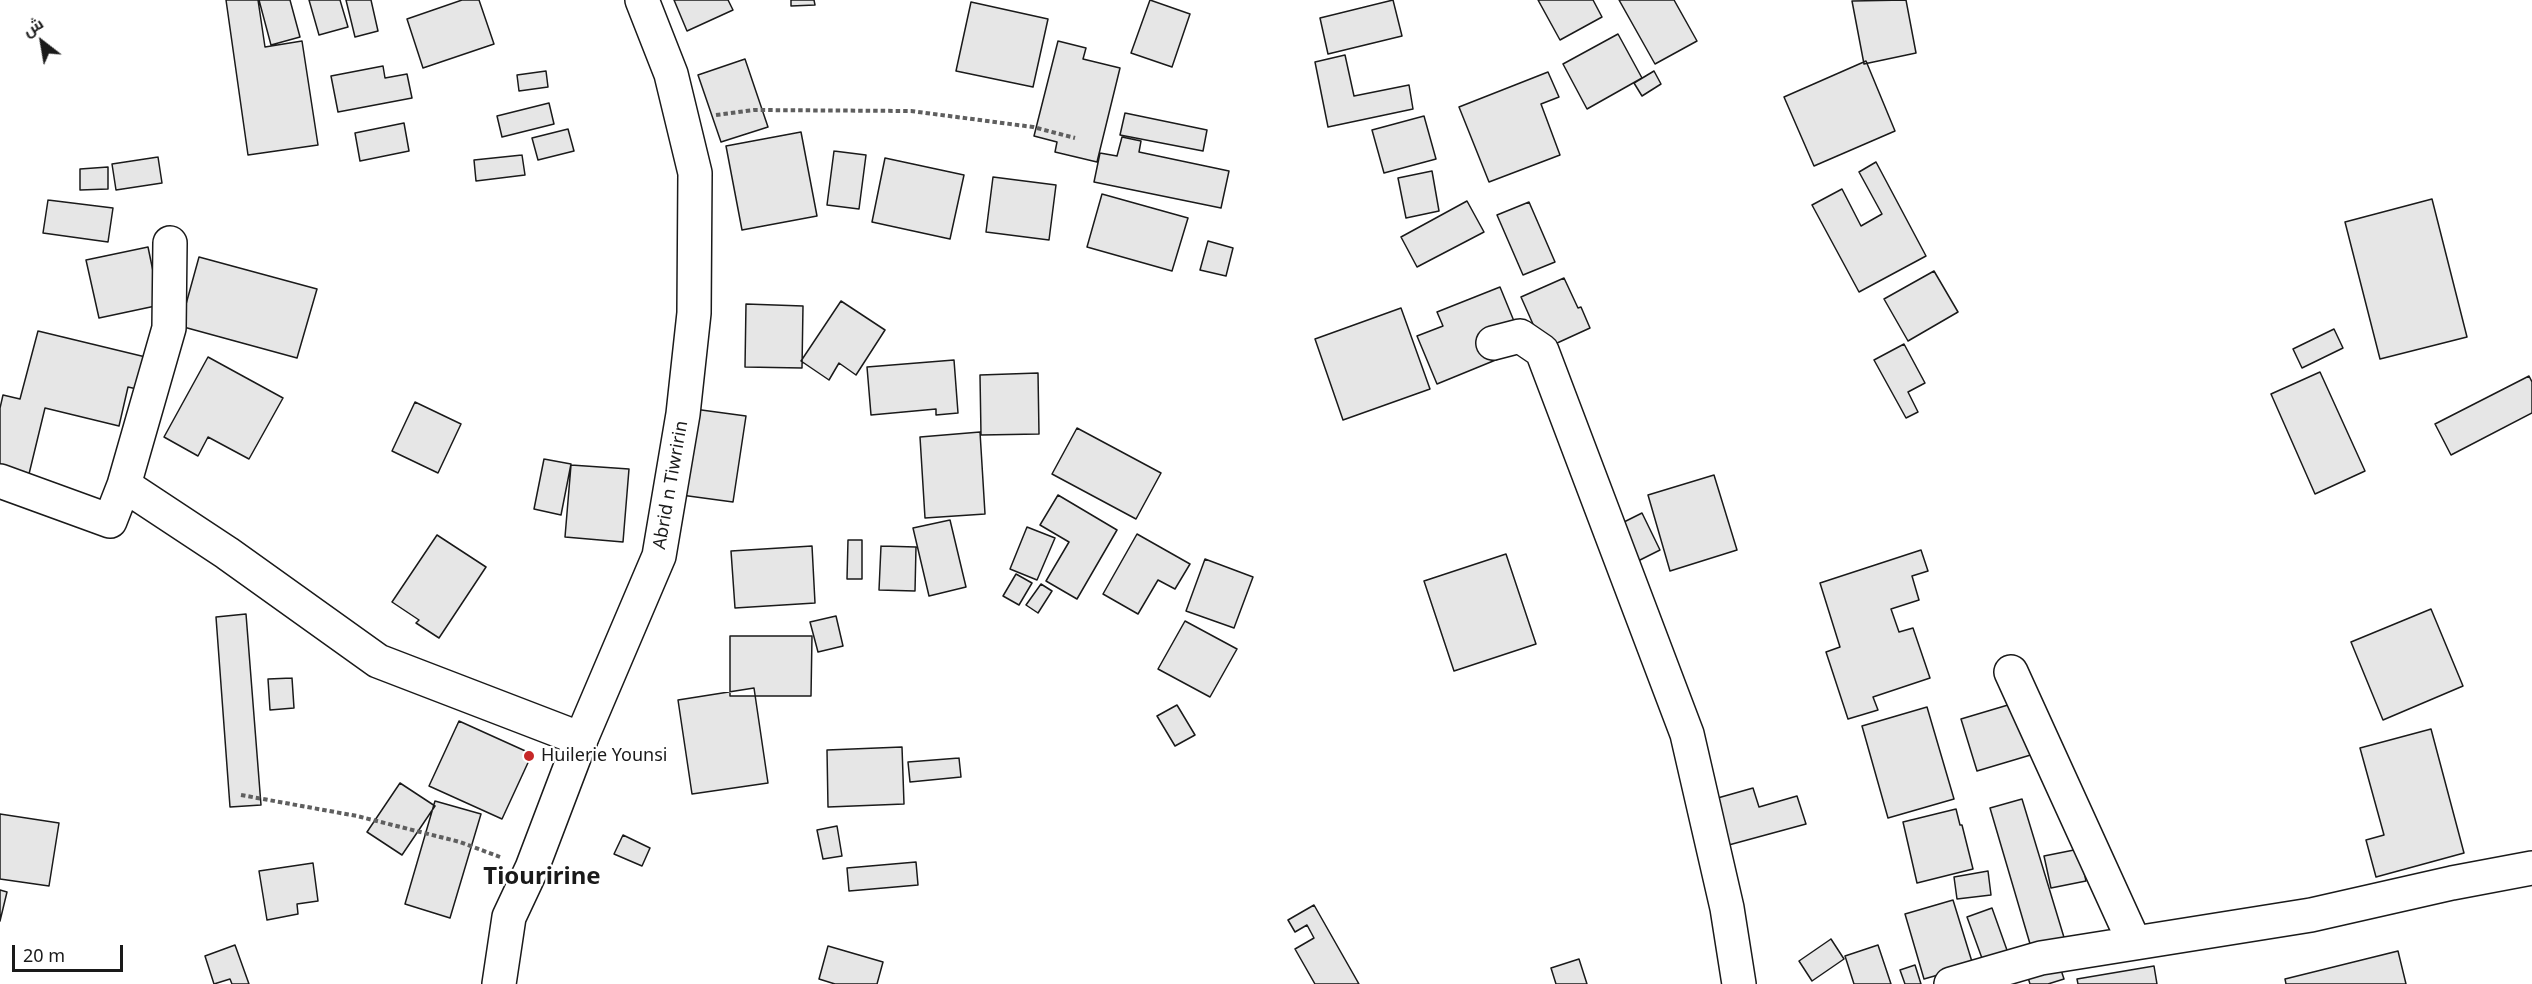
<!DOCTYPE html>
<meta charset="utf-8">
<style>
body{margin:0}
#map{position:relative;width:2532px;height:984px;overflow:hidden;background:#fff;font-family:"Noto Sans",Cairo,sans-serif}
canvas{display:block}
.north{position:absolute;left:12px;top:12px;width:60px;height:60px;-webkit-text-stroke:4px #fff;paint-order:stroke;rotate:329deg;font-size:16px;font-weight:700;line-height:24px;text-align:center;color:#1a1a1a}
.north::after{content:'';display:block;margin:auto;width:21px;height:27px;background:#1a1a1a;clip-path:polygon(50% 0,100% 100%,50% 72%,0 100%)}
.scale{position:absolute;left:12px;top:945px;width:111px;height:27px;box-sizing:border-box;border:3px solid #1a1a1a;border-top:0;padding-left:8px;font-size:18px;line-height:21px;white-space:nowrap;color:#1a1a1a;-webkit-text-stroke:4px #fff;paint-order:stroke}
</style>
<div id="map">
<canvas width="2532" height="984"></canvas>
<div class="north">ش</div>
<div class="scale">20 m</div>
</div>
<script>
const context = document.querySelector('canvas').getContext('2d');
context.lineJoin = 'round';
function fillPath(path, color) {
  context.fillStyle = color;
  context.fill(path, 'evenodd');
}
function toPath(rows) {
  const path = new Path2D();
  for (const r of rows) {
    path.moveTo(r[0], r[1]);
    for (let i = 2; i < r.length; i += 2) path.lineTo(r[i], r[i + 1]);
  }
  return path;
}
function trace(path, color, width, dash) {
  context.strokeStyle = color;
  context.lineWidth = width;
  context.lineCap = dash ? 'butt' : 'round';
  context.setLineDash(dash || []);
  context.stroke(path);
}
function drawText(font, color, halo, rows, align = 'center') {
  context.font = font + ' "Noto Sans",sans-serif';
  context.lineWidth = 4.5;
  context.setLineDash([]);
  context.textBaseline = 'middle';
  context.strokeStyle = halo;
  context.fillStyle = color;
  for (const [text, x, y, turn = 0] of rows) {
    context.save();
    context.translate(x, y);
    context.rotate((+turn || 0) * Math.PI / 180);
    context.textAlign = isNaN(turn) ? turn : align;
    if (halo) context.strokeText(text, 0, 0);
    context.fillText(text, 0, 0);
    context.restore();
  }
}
const building = toPath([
 [226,0,258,0,265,47,302,41,318,145,248,155,226,0],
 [259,0,290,0,300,37,271,45,259,0],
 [309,0,340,0,348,27,319,35,309,0],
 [346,0,371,0,378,31,355,37,346,0],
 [462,0,479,0,494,44,423,68,407,19,462,0],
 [674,0,728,0,733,10,687,31,674,0],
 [791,0,814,0,815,5,791,6,791,0],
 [1150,0,1190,14,1172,67,1131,53,1150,0],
 [1393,0,1402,36,1328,54,1320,18,1393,0],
 [1538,0,1593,0,1602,17,1560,40,1538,0],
 [1619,0,1674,0,1697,41,1655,64,1619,0],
 [1906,0,1916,53,1864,64,1852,1,1906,0],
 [971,2,1048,19,1033,87,956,71,971,2],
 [1618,34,1642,78,1587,109,1563,64,1618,34],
 [1058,41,1086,48,1083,59,1120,68,1097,162,1055,152,1057,142,1034,136,1058,41],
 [1345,55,1354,96,1409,85,1413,109,1328,127,1315,62,1345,55],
 [745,59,768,127,721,142,698,75,745,59],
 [1866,61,1895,131,1814,166,1784,97,1866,61],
 [383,66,385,78,407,74,412,98,338,112,331,76,383,66],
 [546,71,548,87,519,91,517,75,546,71],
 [1654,71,1661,84,1642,96,1634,83,1654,71],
 [1548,72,1559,97,1541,104,1560,155,1489,182,1459,107,1548,72],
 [549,103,554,124,502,137,497,116,549,103],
 [1125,113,1207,130,1203,151,1120,135,1125,113],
 [1424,116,1436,159,1384,173,1372,130,1424,116],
 [404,123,409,151,360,161,355,133,404,123],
 [568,129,574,151,538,160,532,138,568,129],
 [801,132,817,216,742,230,726,146,801,132],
 [1122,137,1141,141,1139,152,1229,171,1221,208,1094,182,1100,153,1117,156,1122,137],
 [834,151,866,155,859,209,827,205,834,151],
 [522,155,525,175,476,181,474,160,522,155],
 [158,157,162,183,116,190,112,164,158,157],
 [885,158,964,175,950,239,872,222,885,158],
 [1876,162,1926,256,1859,292,1812,205,1842,189,1861,226,1882,214,1859,172,1876,162],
 [108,167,108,189,80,190,80,169,108,167],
 [1432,171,1439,211,1406,218,1398,178,1432,171],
 [993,177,1056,185,1049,240,986,232,993,177],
 [1102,194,1188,218,1172,271,1087,247,1102,194],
 [2432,199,2467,337,2380,359,2345,222,2432,199],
 [48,200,113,208,108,242,43,233,48,200],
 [1467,201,1484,232,1417,267,1401,237,1467,201],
 [1529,202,1555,262,1523,275,1497,215,1529,202],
 [1208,241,1233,248,1226,276,1200,270,1208,241],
 [148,247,160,305,99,318,86,260,148,247],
 [199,257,317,289,297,358,180,326,199,257],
 [1934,271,1958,312,1908,341,1884,299,1934,271],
 [1564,278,1578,308,1581,307,1590,328,1544,349,1521,297,1564,278],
 [1500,287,1525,348,1437,384,1417,336,1443,326,1437,312,1500,287],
 [841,301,885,330,856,375,839,363,829,380,801,361,841,301],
 [746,304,803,306,802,368,745,367,746,304],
 [1401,308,1430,389,1343,420,1315,339,1401,308],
 [2334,329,2343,348,2302,368,2293,349,2334,329],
 [38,331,158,360,150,392,128,387,119,426,45,408,29,474,0,467,0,408,3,395,20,399,38,331],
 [1904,344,1925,383,1908,392,1918,412,1906,418,1874,360,1904,344],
 [208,357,283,398,249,459,208,437,198,456,164,437,208,357],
 [954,360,958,413,936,415,936,409,871,415,867,367,954,360],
 [2320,372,2365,471,2315,494,2271,394,2320,372],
 [1038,373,1039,434,981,435,980,375,1038,373],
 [2529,376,2532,382,2532,413,2451,455,2435,424,2529,376],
 [415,402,461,424,438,473,392,451,415,402],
 [694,409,746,416,733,502,681,495,694,409],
 [1077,428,1161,473,1136,519,1052,474,1077,428],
 [980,432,985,514,925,518,920,437,980,432],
 [544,459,571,464,561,515,534,509,544,459],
 [571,465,629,469,623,542,565,537,571,465],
 [1714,475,1737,550,1670,571,1648,495,1714,475],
 [1058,495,1117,530,1077,599,1046,581,1069,542,1040,525,1058,495],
 [1642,513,1660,550,1624,568,1606,531,1642,513],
 [950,520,966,587,929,596,913,528,950,520],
 [1027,527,1055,538,1037,580,1010,569,1027,527],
 [1137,534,1190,564,1175,589,1158,580,1138,614,1103,594,1137,534],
 [437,535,486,567,439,638,416,623,419,620,392,602,437,535],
 [848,540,862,540,862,579,847,579,848,540],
 [812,546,815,603,735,608,731,551,812,546],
 [881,546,916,547,915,591,879,590,881,546],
 [1921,550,1928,571,1912,576,1919,600,1891,609,1899,632,1913,628,1930,678,1873,697,1878,710,1848,719,1826,652,1840,647,1820,583,1921,550],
 [1506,554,1536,644,1454,671,1424,581,1506,554],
 [1205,559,1253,577,1234,628,1186,611,1205,559],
 [1016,574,1032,583,1019,605,1003,596,1016,574],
 [1041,584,1052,591,1038,613,1026,605,1041,584],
 [2431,609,2463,686,2383,720,2351,642,2431,609],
 [246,614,261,805,230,807,216,617,246,614],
 [836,616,843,646,818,652,810,622,836,616],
 [1185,621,1237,649,1210,697,1158,669,1185,621],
 [730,636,812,636,811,696,730,696,730,636],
 [292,678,294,708,270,710,268,679,292,678],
 [754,688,768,783,692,794,678,700,754,688],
 [2018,702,2034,754,1977,771,1961,719,2018,702],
 [1177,705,1195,735,1175,746,1157,716,1177,705],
 [1927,707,1954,799,1888,818,1862,726,1927,707],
 [459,721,532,754,502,819,429,786,459,721],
 [2431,729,2464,853,2376,877,2366,840,2384,835,2360,748,2431,729],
 [902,747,904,804,828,807,827,750,902,747],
 [959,758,961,777,910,782,908,762,959,758],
 [400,783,435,806,402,855,367,832,400,783],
 [1753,788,1759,807,1797,796,1806,824,1714,849,1700,803,1753,788],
 [2022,799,2066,944,2033,954,1990,808,2022,799],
 [435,801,481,814,450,918,405,904,435,801],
 [1956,809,1960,825,1962,825,1973,869,1917,883,1903,822,1956,809],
 [0,814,59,823,49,886,0,879,0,814],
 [837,826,842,856,823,859,817,830,837,826],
 [623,835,650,848,642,866,614,854,623,835],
 [2079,849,2086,881,2051,888,2044,856,2079,849],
 [916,862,918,885,849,891,847,868,916,862],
 [313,863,318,901,297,904,298,914,267,920,259,871,313,863],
 [1988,871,1991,895,1957,899,1954,877,1988,871],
 [0,890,7,892,0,921,0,890],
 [1953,900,1973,965,1924,979,1905,914,1953,900],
 [1314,905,1359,984,1315,984,1295,949,1314,938,1307,925,1295,932,1288,920,1314,905],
 [1992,908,2008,953,1983,961,1967,917,1992,908],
 [1831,939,1844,959,1812,981,1799,961,1831,939],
 [235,945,249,984,232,984,230,979,214,984,205,956,235,945],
 [1878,945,1891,984,1854,984,1845,956,1878,945],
 [828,946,883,962,877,984,835,984,819,979,828,946],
 [2398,951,2406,984,2286,984,2285,979,2398,951],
 [1579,959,1587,984,1556,984,1551,968,1579,959],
 [2058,961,2064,979,2048,984,2030,984,2026,971,2058,961],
 [1915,965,1921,984,1905,984,1900,970,1915,965],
 [2154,966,2157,984,2078,984,2077,979,2154,966]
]);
fillPath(building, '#e6e6e6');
trace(building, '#1a1a1a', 1.5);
const street = toPath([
 [170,243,169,328,124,485,227,553,378,661,581,739],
 [1493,343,1520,336,1542,351,1687,734,1727,908,1739,984],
 [0,481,110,521,124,485],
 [2011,672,2134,942],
 [1951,984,2041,958,2311,915,2452,883,2532,868]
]);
const secondary = toPath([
 [499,984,509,917,532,868,581,739,659,556,683,414,694,313,695,173,671,74,642,0]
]);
trace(street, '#1a1a1a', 36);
trace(secondary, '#1a1a1a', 36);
trace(toPath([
 [716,115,754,110,911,111,1033,127,1075,138],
 [241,795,357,816,460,842,500,857]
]), '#5f5f5f', 4, [4.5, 3]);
trace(street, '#fff', 33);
trace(secondary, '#fff', 33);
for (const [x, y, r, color] of [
 [529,756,6,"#c62828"]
]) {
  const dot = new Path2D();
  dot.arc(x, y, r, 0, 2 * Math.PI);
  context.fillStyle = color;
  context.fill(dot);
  trace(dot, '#fff', 2);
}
drawText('18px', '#1a1a1a', '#fff', [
 ["Abrid n Tiwririn",671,485,-80]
]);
drawText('18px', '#1a1a1a', '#fff', [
 ["Huilerie Younsi",541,756]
], 'left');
drawText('bold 24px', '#1a1a1a', '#fff', [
 ["Tiouririne",542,877]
]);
</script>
